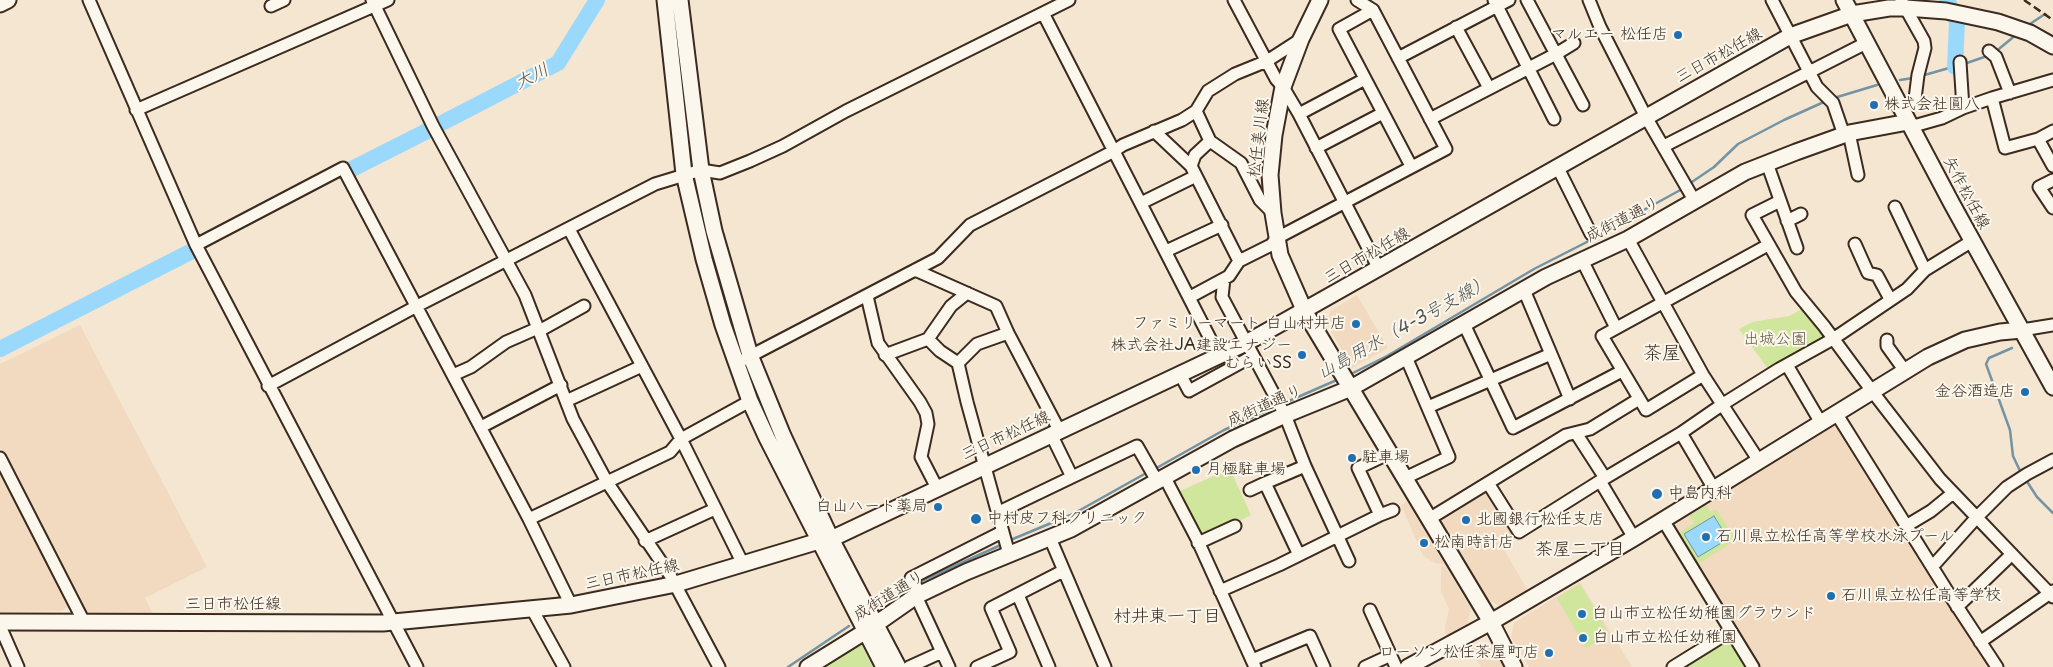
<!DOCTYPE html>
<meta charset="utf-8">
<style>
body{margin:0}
canvas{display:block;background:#f5e6d2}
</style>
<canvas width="2053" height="667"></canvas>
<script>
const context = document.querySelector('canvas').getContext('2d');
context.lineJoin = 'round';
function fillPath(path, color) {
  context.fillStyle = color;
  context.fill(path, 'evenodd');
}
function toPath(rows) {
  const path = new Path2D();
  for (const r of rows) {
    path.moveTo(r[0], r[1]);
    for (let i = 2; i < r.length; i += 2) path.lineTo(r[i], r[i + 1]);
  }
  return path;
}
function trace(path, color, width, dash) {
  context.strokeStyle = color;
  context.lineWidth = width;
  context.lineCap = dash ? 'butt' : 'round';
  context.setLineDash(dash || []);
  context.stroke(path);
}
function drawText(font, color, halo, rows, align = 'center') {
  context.font = font + ' "Playpen Sans","Klee One",sans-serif';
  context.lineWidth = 4;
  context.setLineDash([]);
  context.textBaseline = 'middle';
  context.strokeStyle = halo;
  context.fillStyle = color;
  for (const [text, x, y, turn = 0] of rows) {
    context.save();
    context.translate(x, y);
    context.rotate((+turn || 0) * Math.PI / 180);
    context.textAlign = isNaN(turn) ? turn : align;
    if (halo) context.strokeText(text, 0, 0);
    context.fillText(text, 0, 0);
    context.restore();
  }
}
fillPath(toPath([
 [1357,295,1388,348,1352,368,1328,326,1330,311],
 [80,325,207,567,145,598,153,614,87,613,0,447,0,364],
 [1837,423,1992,667,1759,667,1671,525],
 [0,472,70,606,61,611,0,612],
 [1489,489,1517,535,1502,546,1528,591,1502,607,1485,599,1437,520],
 [1407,501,1445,565,1435,563,1423,556,1401,505],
 [1441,566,1446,567,1471,609,1466,628,1448,638,1445,632,1445,627,1449,609,1441,591],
 [1580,582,1632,667,1529,667,1511,637,1514,623],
 [1480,643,1494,647,1505,667,1481,667,1471,649]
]), '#f1dac0');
fillPath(toPath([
 [1808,306,1830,334,1768,369,1739,329,1752,322,1789,316],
 [1230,469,1251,515,1200,542,1175,493],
 [1706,505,1711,512,1716,509,1736,540,1697,565,1677,534,1694,523,1689,516],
 [1580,584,1607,631,1594,638,1596,642,1586,648,1557,598],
 [1729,637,1747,667,1682,667],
 [860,642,873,667,819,667]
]), '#d0e69c');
const water = toPath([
 [1714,516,1728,539,1698,557,1684,534,1714,516]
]);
fillPath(water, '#9ad9fc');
trace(water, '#7493a3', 1);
trace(toPath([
 [2027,26,2045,14],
 [1994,53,2017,34],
 [1964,64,1990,55],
 [1921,76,1956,66],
 [1900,80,1913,78],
 [1834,98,1877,85],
 [1689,184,1714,167,1738,144,1784,120,1826,101],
 [2012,348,1989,358,1986,364,2010,430,2013,456,2021,473],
 [1349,375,1387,356,1534,269,1626,222,1642,211,1684,188],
 [1282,404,1339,379],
 [1153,470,1224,430,1277,406],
 [2026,480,2037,497,2053,513],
 [1008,541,1073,514,1148,472],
 [917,583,1003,544],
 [880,606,912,586],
 [788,667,849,626]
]), '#7493a3', 2.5);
trace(toPath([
 [1947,0,1957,22,1955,67],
 [440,124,558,63,597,0],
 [348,171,429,130],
 [0,349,194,250]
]), '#9ad9fc', 16);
const street = toPath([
 [89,0,196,245,417,667],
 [372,0,433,126,525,295,573,419,607,482,670,575,719,667],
 [1234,0,1276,79,1283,87,1299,114,1379,269],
 [1494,0,1554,119],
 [1527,0,1583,105],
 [1589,0,1600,27,1646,117,1694,200],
 [1772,0,1817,87,1833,103,1844,135],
 [271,6,284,0],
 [1373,10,1339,29,1411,166],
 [1043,13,1219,356],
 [1456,27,1489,88],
 [1989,51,1996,57,2010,93],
 [1398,58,1509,0],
 [1960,62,1963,108],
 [1992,98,2005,148,2038,139,2053,131],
 [1901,108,1915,99,1918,75,1925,48,1924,41,1901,0],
 [136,110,388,0],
 [1196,111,1210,141,1241,163,1260,200,1273,213],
 [1299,114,1365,79],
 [1430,119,1556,54,1574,43],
 [1910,127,1942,118,1963,108,1992,98,2053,80],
 [1154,131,1191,166],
 [1849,133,1858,175],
 [2038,139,2053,166],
 [1210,141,1195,155,1191,166,1239,261],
 [1664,146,1866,43],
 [1316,148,1383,113],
 [1767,163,1797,248],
 [1558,168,1591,234],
 [2053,180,2039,187,2053,208],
 [1780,201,1752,215,1796,292,1824,326,1872,391,1940,479,2053,597],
 [1141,203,1196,176],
 [1895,207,1925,270],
 [1787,221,1801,214],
 [569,229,681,439,743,564],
 [1628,239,1703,375,1759,461],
 [1855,244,1868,273,1877,275,1890,299],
 [196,245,343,168,529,519,571,605],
 [1166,251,1222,225],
 [1582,260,1616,328],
 [915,270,996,306,1008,333,1059,430],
 [1224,279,1222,297,1285,415,1305,466,1349,561],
 [1524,290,1570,399],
 [867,296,878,343,920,402,926,413,928,424,921,457,937,488],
 [1190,297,1229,276,1239,261,1271,245,1277,238,1446,149,1373,10,1357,0],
 [1464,324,1513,428,1622,371],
 [2022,330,2053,325],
 [539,331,584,306],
 [928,339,940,351,958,363,967,402,1009,554],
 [1887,340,1887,346,1905,371],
 [885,355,928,339,951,306,967,293],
 [737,363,938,258,970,225,1114,151,1123,145,1182,120,1196,111,1208,91,1235,74,1267,61,1301,39],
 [958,363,977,344,1008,333],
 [1787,365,1821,423],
 [1180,374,1189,391,1253,356],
 [453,375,471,367,506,342,538,328],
 [1703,375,1646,410,1602,336,1768,245],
 [268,386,417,306,655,184,701,170,720,173,750,161,783,146,846,111,1069,0],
 [566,401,642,366],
 [1428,407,1551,354],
 [1836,413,1949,594,1997,667],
 [481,427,561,385],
 [1576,433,1605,478],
 [1681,433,1714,489],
 [0,458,84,622],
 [1164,476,1197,539,1255,667],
 [1072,477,1137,446,1157,481],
 [1405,478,1449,457,1406,357],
 [1600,481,1634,538],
 [1488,483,1519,532,1600,481,1681,433,1723,404,1779,369,1833,339,1907,289,1925,270,1972,241],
 [1250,490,1265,483],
 [997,513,1072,477,1051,434],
 [1380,515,1358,468,1390,453],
 [529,519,670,452,681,439,750,401],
 [1429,519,1566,435,1590,429,1639,399],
 [1663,520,1753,667],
 [1906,526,1931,511,1953,493],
 [1050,538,1105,667],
 [645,541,715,509],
 [1198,543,1235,526],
 [1299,555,1265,483,1305,466],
 [1932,567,1977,517,2007,487,2027,474,2053,460],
 [1220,591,1279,565,1380,515,1393,510],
 [1018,595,1049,667],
 [1957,607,2012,554],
 [532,609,564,667],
 [1370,610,1396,667],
 [0,626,18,667],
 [1980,642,2053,591],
 [1252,660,1310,636,1324,667],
 [909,667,942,652],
 [949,667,916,596,917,588,911,578,1002,532],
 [977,667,1010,652,991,608,1063,571],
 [1365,667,1391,655],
 [1673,667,1731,631]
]);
const secondary = toPath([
 [665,0,684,174,704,259,723,325,750,401,767,438,884,667],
 [680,0,701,170,714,231,750,355,783,436,831,539,898,667],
 [1320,0,1301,39,1283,87,1274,135,1270,175,1273,213,1280,255,1305,312,1491,622,1514,667],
 [1844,0,1952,204,2053,387],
 [0,4,8,0],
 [0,622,383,623,571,605,676,584,819,541,831,539,1246,343,1790,36,1852,14,1889,8,1906,8,1946,11,1998,22,2030,33,2053,46],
 [808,667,866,631,916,596,966,572,1071,529,1233,439,1285,415,1351,388,1546,277,1628,239,1745,172,1796,152,1849,133,1908,122],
 [1408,667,1491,622,1634,538,1928,357,1965,340,2000,332,2022,330]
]);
trace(street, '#3b2a1e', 15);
trace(secondary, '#3b2a1e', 19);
trace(street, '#fbf7ec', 11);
trace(secondary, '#fbf7ec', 15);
trace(toPath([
 [2024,0,2053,20]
]), '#3b2a1e', 2.5, [8, 4]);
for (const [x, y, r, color] of [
 [1678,35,5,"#1f6fb2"],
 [1874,105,5,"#1f6fb2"],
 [1356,324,5,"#1f6fb2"],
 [1302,355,5,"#1f6fb2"],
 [2025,392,5,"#1f6fb2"],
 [1352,458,5,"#1f6fb2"],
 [1196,470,5,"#1f6fb2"],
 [1657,494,6,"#1f6fb2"],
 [938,507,5,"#1f6fb2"],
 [976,519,6,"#1f6fb2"],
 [1466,520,5,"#1f6fb2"],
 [1706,537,5,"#1f6fb2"],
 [1424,543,5,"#1f6fb2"],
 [1831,596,5,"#1f6fb2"],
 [1582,614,5,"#1f6fb2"],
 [1583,638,5,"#1f6fb2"],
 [1549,653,5,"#1f6fb2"]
]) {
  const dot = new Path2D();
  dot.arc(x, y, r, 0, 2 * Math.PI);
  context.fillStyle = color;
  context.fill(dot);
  trace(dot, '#fbf7ec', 2);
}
drawText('16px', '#3b2a1e', '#fbf7ec', [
 ["マルエー 松任店",1668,35,"right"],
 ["株式会社圓八",1884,105],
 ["ファミリーマート 白山村井店",1346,324,"right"],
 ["株式会社JA建設エナジー",1292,346,"right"],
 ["むらいSS",1292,364,"right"],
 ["金谷酒造店",2015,392,"right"],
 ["駐車場",1362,458],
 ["月極駐車場",1206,470],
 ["中島内科",1668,494],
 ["白山ハート薬局",928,507,"right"],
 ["中村皮フ科クリニック",987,519],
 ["北國銀行松任支店",1476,520],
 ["石川県立松任高等学校水泳プール",1716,537],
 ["松南時計店",1434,543],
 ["石川県立松任高等学校",1841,596],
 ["白山市立松任幼稚園グラウンド",1592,614],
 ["白山市立松任幼稚園",1593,638],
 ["ローソン松任茶屋町店",1539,653,"right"]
], 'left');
drawText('16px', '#3b2a1e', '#fbf7ec', [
 ["三日市松任線",1719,56,-29],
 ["松任美川線",1259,138,-83],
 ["矢作松任線",1966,193,62],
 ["成街道通り",1623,220,-27],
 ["三日市松任線",1367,256,-30],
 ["成街道通り",1265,406,-24],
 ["三日市松任線",1006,436,-25],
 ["三日市松任線",632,575,-12],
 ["成街道通り",889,596,-32],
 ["三日市松任線",233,605]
]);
drawText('16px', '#60593e', '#fbf7ec', [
 ["出城公園",1775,340]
]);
drawText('italic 18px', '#535656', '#fbf7ec', [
 ["大川",532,77,-27],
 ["山島用水（4-3号支線）",1404,328,-29]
]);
drawText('18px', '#3b2a1e', '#fbf7ec', [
 ["茶屋二丁目",1580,550],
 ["村井東一丁目",1167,617]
]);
drawText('19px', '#3b2a1e', '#fbf7ec', [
 ["茶屋",1662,354]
]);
</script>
